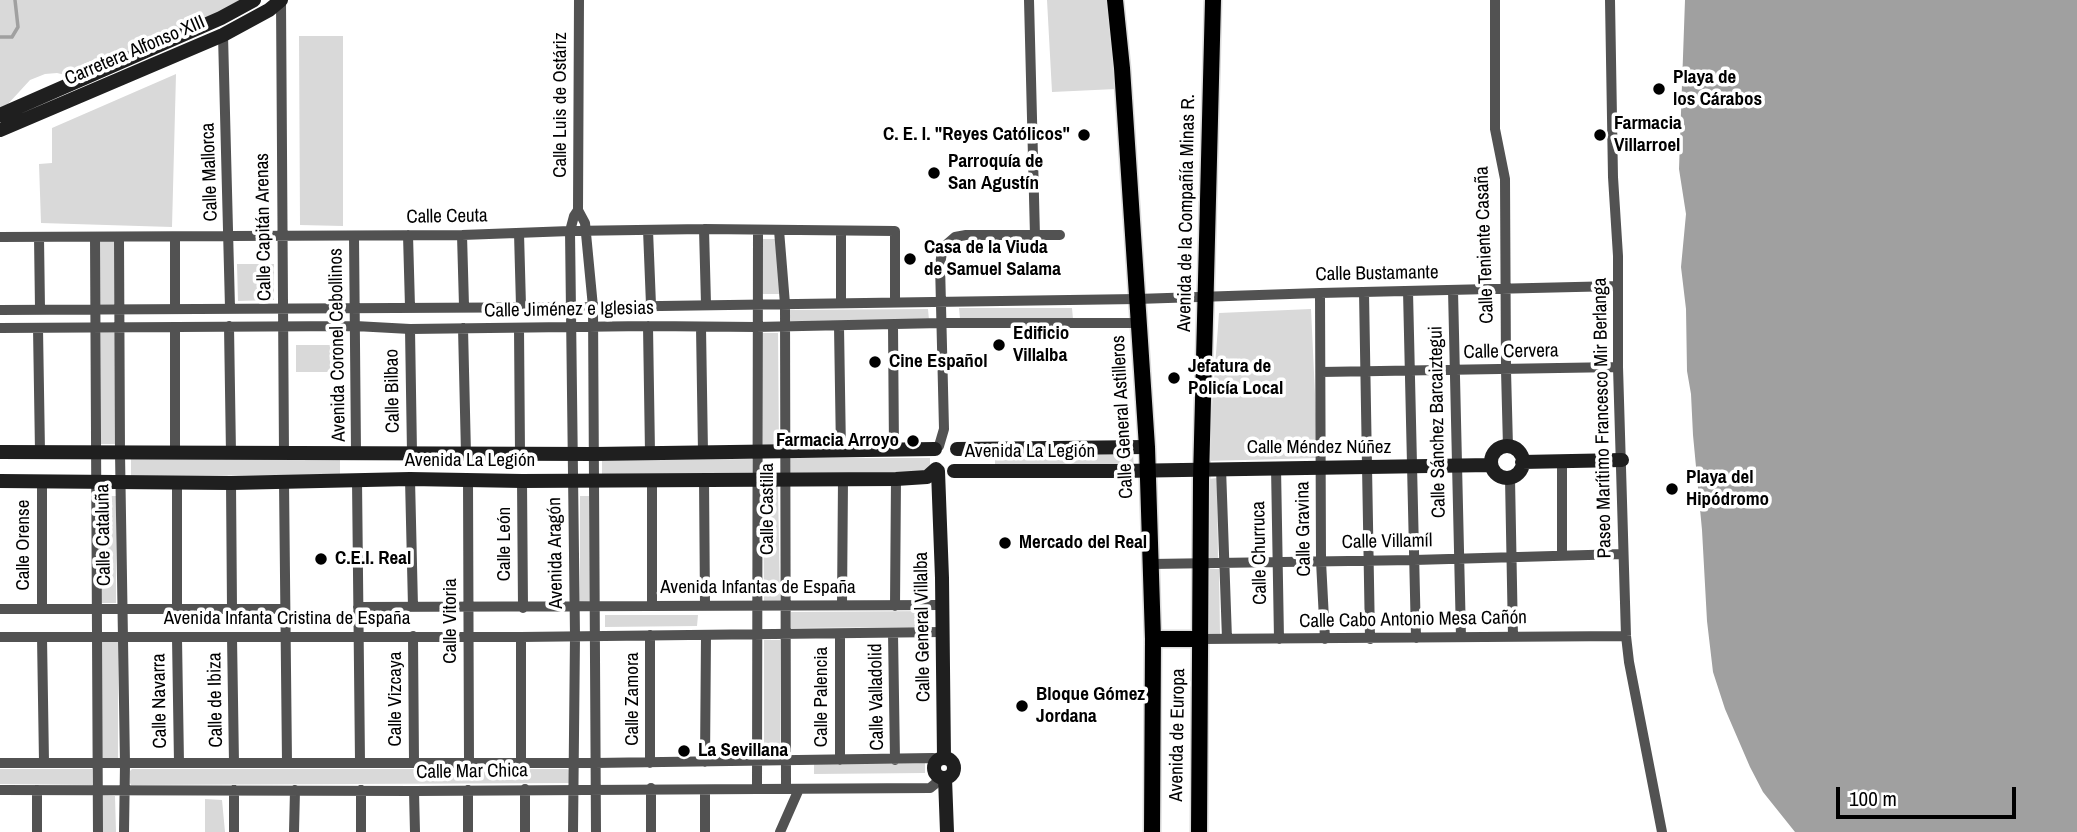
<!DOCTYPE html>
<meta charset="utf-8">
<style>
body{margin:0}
#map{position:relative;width:2077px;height:832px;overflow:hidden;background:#fff;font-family:"Archivo Narrow",sans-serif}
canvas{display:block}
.scale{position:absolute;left:1836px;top:787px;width:180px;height:32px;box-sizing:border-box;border:4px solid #000;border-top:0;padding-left:9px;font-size:21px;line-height:24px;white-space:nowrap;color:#000;-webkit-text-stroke:5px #fff;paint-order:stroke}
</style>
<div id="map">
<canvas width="2077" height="832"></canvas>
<div class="scale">100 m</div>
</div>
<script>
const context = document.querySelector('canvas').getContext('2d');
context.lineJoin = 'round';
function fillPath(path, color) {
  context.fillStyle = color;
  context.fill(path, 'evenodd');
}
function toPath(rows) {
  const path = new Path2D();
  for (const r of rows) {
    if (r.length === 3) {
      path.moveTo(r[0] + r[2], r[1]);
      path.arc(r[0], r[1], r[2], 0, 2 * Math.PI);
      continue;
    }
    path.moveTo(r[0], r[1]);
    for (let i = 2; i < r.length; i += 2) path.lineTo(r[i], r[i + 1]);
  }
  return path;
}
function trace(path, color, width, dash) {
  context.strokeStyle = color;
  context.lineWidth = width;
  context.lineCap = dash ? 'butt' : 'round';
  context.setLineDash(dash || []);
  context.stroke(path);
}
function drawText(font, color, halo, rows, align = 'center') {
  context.font = font + ' "Archivo Narrow",sans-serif';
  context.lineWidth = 7;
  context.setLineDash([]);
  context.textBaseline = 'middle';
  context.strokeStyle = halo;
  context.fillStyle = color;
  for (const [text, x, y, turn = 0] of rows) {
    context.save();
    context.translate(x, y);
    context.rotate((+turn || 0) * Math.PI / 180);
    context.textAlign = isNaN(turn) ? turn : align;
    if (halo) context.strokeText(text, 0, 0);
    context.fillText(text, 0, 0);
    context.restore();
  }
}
fillPath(toPath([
 [0,0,240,0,210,17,74,77,57,73,45,74,30,80,8,104,0,108],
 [1047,0,1108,0,1116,89,1052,92],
 [299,36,343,36,343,226,300,225],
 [176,74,172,227,41,223,39,164,52,163,52,128],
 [99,238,117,238,117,304,99,304],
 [762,239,779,239,779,294,762,294],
 [237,264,274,264,274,300,238,301],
 [959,308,1072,308,1073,319,960,319],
 [928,309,929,320,790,321,790,310],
 [1311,309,1318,458,1208,461,1219,313],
 [101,332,118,332,118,444,101,444],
 [762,333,778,333,779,447,763,448],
 [296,345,342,345,343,372,296,372],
 [1133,454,1134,468,995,467,995,455],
 [131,455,340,457,340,475,131,476],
 [790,458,930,458,930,474,790,475],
 [752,459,752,475,602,476,602,460],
 [1217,478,1218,558,1208,558,1208,479],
 [763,486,778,486,780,601,764,601],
 [99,496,116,496,116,603,100,603],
 [580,496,589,496,591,601,580,602],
 [1208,569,1219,569,1220,634,1208,634],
 [931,611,931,627,791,628,791,612],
 [605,615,698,615,697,626,605,627],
 [764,640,780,640,780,757,764,757],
 [101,642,118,642,118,758,102,758],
 [925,763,925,773,814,774,814,764],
 [0,769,92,769,92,785,0,784],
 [132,769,567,769,570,770,570,783,131,785,130,783,130,771],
 [101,795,115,796,116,832,101,832],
 [205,799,222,800,225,832,205,832]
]), '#d9d9d9');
fillPath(toPath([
 [1685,0,2077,0,2077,832,1795,832,1763,792,1750,767,1725,709,1713,672,1707,621,1702,530,1693,435,1691,394,1687,371,1686,309,1681,267,1686,214,1679,169]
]), '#a0a0a0');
trace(toPath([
 [0,37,12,37,18,27,15,0]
]), '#a0a0a0', 3.5);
const primary = toPath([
 [1115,0,1122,68,1147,447,1153,639,1152,832],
 [1153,639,1200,639],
 [1199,832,1201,479,1213,0]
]);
trace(primary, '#dbdbdb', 19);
trace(toPath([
 [579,0,578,210,585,223,593,307,596,832],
 [1029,0,1035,236],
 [1495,0,1495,129,1505,179,1506,370,1508,447],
 [1610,0,1613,177,1618,256,1618,367,1626,636,1629,662,1662,832],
 [281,1,284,454],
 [223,35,230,308],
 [704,229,706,304],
 [648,230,651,305],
 [779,230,785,304,786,789],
 [841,231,841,303],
 [519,233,521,306],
 [408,235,410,307],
 [462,235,464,306],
 [354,236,356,453],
 [0,237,462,235,570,231,704,229,895,231,895,302],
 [39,237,40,309],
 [95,237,98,832],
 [119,237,120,453,125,764,124,832],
 [175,237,175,309],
 [1453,290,1461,637],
 [1408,291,1416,638],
 [1364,292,1370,639],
 [1320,293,1321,561,1325,639],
 [0,310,593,307,1137,299,1320,293,1618,286],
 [893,325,894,451],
 [229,326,231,454],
 [648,326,650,453],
 [839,326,841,452],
 [175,327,175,453],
 [701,327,703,453],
 [0,328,355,326,410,329,648,326,756,327,941,323,1139,323],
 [38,328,40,452],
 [463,328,466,454],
 [519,328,520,454],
 [410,329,412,453],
 [1321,372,1618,367],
 [939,446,944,429,940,264,942,253,947,244,955,237,966,235,1060,235],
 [1562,461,1562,555],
 [1276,467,1279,639],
 [1221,468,1227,639],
 [1510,478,1513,637],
 [410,479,413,607],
 [704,479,705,605],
 [357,480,360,762],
 [468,480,469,763],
 [652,480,652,605],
 [42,481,42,608],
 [177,481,177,608],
 [522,481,523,608],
 [284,482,287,763],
 [231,483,232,609],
 [1151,564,1414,560,1623,554],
 [842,605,843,479],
 [895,606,896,479],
 [358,607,942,605],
 [0,609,284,609],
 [893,633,895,760],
 [650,635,650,763],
 [413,636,414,762],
 [0,637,521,637,942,632],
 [42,637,44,762],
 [232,637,234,763],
 [177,638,179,763],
 [1200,639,1626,636],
 [840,760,840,634],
 [705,762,706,635],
 [0,763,595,763,933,758,938,760],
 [521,763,521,637],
 [525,789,525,832],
 [757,789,758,230],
 [0,790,414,791,930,788,935,784,939,777],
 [37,790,37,832],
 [234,790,234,832],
 [361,790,361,832],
 [468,790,468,832],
 [414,791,415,832],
 [294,832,295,790],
 [573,832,575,636,570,231,574,216,578,210],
 [651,832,651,788],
 [705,832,705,790],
 [780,832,799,789]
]), '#525252', 10);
trace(toPath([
 [0,115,221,18,254,0],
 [0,130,223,35,269,10,281,0],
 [1507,462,16],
 [957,449,1147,447],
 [0,452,594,454,935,449],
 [1522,462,1622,460],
 [938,471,942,578,944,758],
 [954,471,1121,471,1491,465],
 [0,481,231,483,410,479,522,481,896,479,927,477,936,469],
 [944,768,10],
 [945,778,947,832]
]), '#1f1f1f', 14);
trace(primary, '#000', 16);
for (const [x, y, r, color] of [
 [1659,89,7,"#000"],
 [1084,135,7,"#000"],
 [1600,135,7,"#000"],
 [934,173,7,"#000"],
 [910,259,7,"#000"],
 [999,345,7,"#000"],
 [875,362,7,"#000"],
 [1174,378,7,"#000"],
 [913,441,7,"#000"],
 [1672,489,7,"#000"],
 [1005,543,7,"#000"],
 [321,559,7,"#000"],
 [1022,706,7,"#000"],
 [684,751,7,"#000"]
]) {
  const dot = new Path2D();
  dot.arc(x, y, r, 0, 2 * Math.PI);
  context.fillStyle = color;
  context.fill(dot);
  trace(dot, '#fff', 2.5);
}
drawText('19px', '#000', '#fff', [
 ["Carretera Alfonso XIII",135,51,-23],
 ["Calle Luis de Ostáriz",561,105,-90],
 ["Calle Mallorca",210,172,-92],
 ["Avenida de la Compañía Minas R.",1187,213,-89],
 ["Calle Ceuta",447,217,-1],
 ["Calle Capitán Arenas",264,227,-91],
 ["Calle Teniente Casaña",1485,245,-92],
 ["Calle Bustamante",1377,274,-1],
 ["Calle Jiménez e Iglesias",569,310,-1],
 ["Avenida Coronel Cebollinos",338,345,-91],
 ["Calle Cervera",1511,352,-1],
 ["Calle Bilbao",393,391,-91],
 ["Calle General Astilleros",1123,417,-93],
 ["Paseo Marítimo Francesco Mir Berlanga",1603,418,-91],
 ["Calle Sánchez Barcaiztegui",1438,422,-91],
 ["Calle Méndez Núñez",1319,448],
 ["Avenida La Legión",1030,452],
 ["Avenida La Legión",470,461],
 ["Calle Castilla",768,509,-90],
 ["Calle Gravina",1304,529,-91],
 ["Calle Cataluña",104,535,-91],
 ["Calle Villamíl",1387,542,-1],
 ["Calle León",505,544,-90],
 ["Calle Orense",24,545,-90],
 ["Avenida Aragón",556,553,-91],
 ["Calle Churruca",1260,553,-91],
 ["Avenida Infantas de España",758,588],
 ["Avenida Infanta Cristina de España",287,619],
 ["Calle Cabo Antonio Mesa Cañón",1413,620,-1],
 ["Calle Vitoria",451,621,-90],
 ["Calle General Villalba",923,627,-91],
 ["Calle Palencia",822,697,-90],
 ["Calle Valladolid",877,697,-91],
 ["Calle Vizcaya",396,699,-90],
 ["Calle Zamora",633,699,-90],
 ["Calle de Ibiza",216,700,-91],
 ["Calle Navarra",160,701,-91],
 ["Avenida de Europa",1178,735,-89],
 ["Calle Mar Chica",472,772,-1]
]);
drawText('bold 19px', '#000', '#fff', [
 ["Playa de",1673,78],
 ["los Cárabos",1673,100],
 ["Farmacia",1614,124],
 ["Villarroel",1614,146],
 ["C. E. I. \"Reyes Católicos\"",1070,135,"right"],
 ["Parroquía de",948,162],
 ["San Agustín",948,184],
 ["Casa de la Viuda",924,248],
 ["de Samuel Salama",924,270],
 ["Edificio",1013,334],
 ["Villalba",1013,356],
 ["Cine Español",889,362],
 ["Jefatura de",1188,367],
 ["Policía Local",1188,389],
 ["Farmacia Arroyo",899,441,"right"],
 ["Playa del",1686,478],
 ["Hipódromo",1686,500],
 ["Mercado del Real",1019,543],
 ["C.E.I. Real",335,559],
 ["Bloque Gómez",1036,695],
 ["Jordana",1036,717],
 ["La Sevillana",698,751]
], 'left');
</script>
